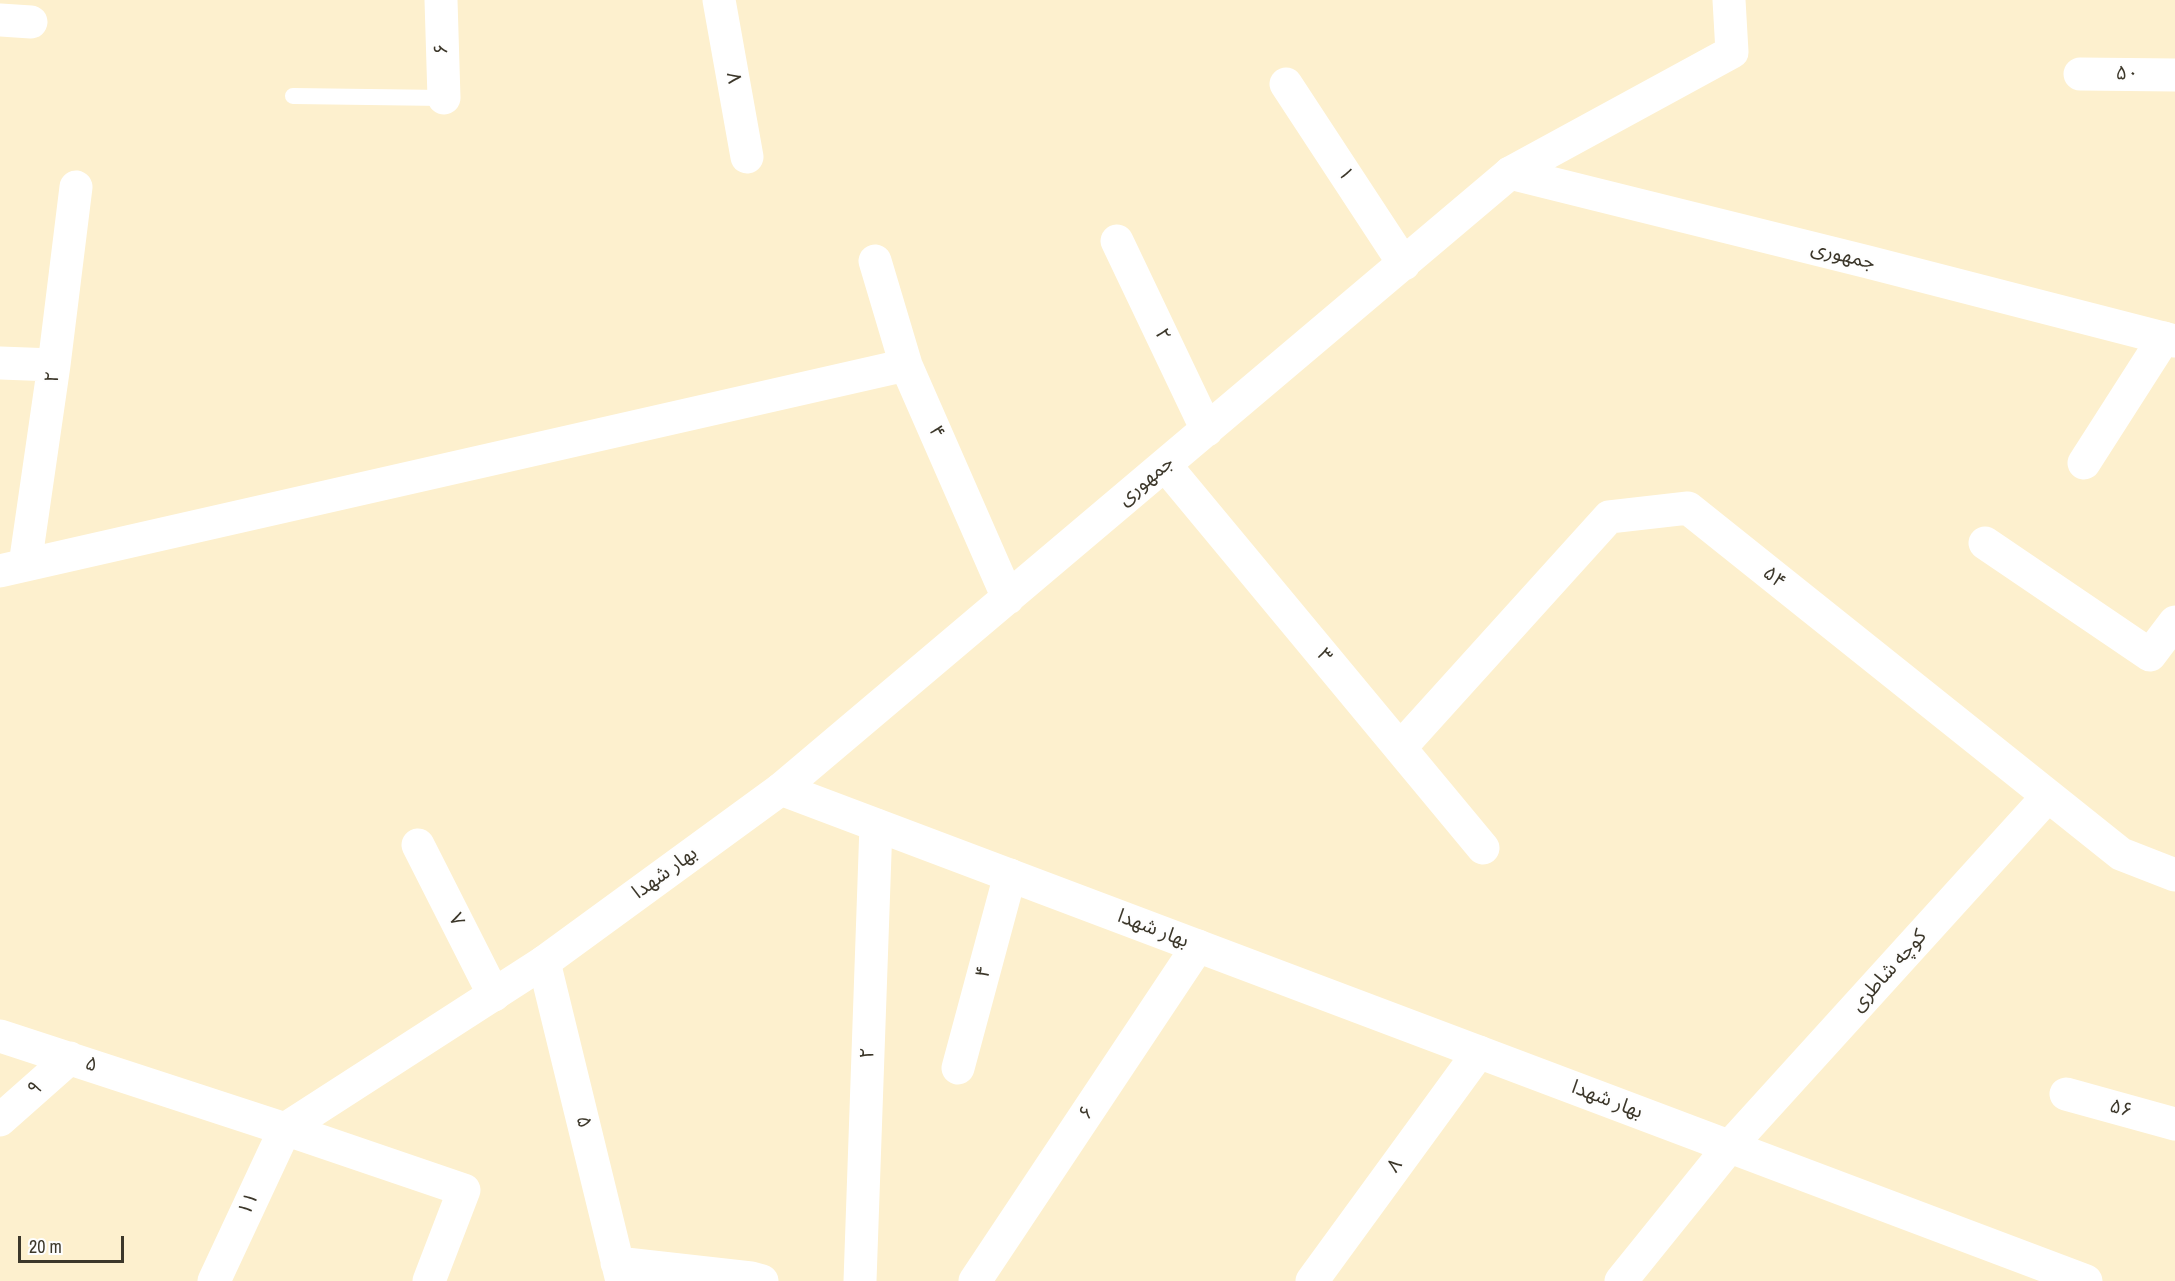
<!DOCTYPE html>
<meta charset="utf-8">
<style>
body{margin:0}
#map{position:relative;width:2175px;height:1281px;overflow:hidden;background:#fdf0ce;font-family:"Archivo Narrow",sans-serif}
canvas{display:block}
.scale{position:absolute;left:18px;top:1236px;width:106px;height:27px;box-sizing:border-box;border:3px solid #3c372a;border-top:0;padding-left:8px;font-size:18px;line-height:21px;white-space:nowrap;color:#3c372a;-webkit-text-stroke:4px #fefefe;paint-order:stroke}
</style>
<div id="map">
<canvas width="2175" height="1281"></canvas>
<div class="scale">20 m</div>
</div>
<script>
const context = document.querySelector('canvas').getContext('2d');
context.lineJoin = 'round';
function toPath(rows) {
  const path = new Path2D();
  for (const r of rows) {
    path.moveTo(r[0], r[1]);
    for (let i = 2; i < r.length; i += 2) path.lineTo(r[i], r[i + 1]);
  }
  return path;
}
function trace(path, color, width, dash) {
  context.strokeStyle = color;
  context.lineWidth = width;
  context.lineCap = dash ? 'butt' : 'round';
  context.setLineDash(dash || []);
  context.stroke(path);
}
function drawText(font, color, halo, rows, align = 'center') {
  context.font = font + ' "Archivo Narrow","Noto Sans Arabic",sans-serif';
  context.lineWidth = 4.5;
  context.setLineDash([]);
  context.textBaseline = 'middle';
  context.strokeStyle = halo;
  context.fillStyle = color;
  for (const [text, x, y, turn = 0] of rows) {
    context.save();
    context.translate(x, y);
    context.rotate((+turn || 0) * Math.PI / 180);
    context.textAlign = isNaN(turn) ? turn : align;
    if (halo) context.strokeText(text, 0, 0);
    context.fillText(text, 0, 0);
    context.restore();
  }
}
trace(toPath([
 [293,96,444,98]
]), '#fff', 16);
trace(toPath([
 [441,0,444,98],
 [719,0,747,157],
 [0,20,31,22],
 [2080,74,2175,75],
 [1286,84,1404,264],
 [1117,241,1207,430],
 [875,261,906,365,1008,598],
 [0,363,54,365],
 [2084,463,2164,338],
 [1165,465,1483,848],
 [1985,543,2150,655,2175,622],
 [25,565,54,365,76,187],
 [0,571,906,365],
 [1400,748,1609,517,1688,508,2121,854,2175,875],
 [781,789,1510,173,1732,52,1729,0],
 [418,845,494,995],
 [544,962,622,1281],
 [0,1036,285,1129,464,1190,429,1281],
 [958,1068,1010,875],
 [2066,1094,2175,1124],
 [0,1120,70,1058],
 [617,1263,751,1278,762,1281],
 [860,1281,876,825],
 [975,1281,1198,946],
 [1312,1281,1479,1052],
 [1621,1281,1730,1146,2048,796]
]), '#fff', 33);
trace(toPath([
 [1510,173,1868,262,2175,341],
 [214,1281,285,1129,544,962,781,789,2086,1281]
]), '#fff', 33);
drawText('20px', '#3c372a', '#fefefe', [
 ["۶",442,49,-92],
 ["۵۰",2127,74,1],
 ["۸",733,78,80],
 ["۱",1345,174,57],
 ["جمهوری",1843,256,14],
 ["۲",1162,335,64],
 ["۲",53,377,-82],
 ["۴",936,432,66],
 ["جمهوری",1146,481,-40],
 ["۵۴",1774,578,39],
 ["۳",1324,656,50],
 ["بهار شهدا",665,873,-36],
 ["۷",456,920,63],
 ["بهار شهدا",1153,929,21],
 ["کوچه شاطری",1889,971,-48],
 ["۴",984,972,-75],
 ["۲",868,1053,-88],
 ["۵",91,1065,18],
 ["۹",35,1089,-41],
 ["بهار شهدا",1607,1100,21],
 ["۵۶",2121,1109,15],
 ["۶",1087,1113,-56],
 ["۵",583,1122,76],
 ["۸",1395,1166,-54],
 ["۱۱",249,1204,-65]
]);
</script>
